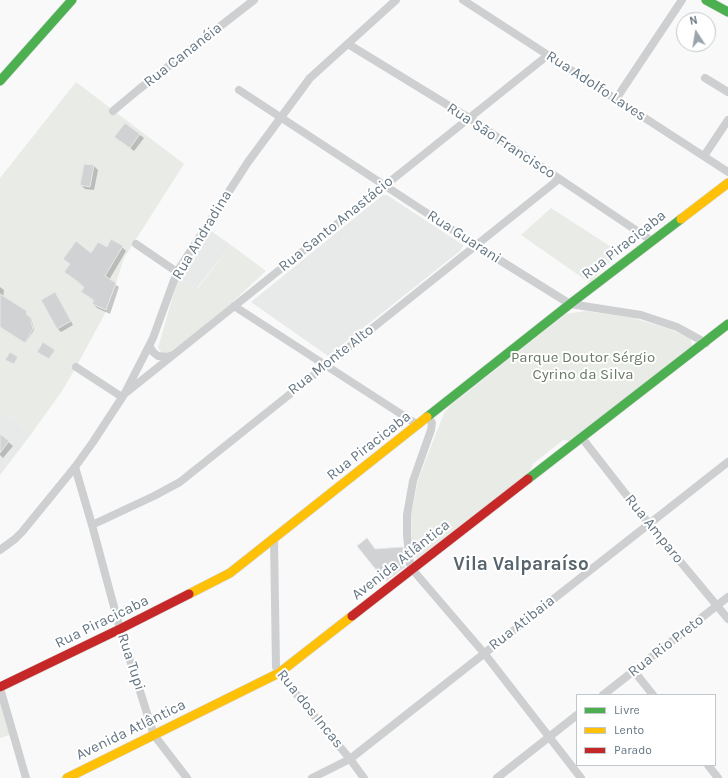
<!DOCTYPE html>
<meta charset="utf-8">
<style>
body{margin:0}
#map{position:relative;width:728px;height:778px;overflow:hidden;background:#f9f9f9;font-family:Karla,sans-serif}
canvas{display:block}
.legend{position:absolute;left:576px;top:694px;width:140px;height:72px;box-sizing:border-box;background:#fff;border:1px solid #c1c8cd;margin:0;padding:5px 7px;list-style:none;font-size:12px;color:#657683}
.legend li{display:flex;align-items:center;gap:8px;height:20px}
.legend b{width:20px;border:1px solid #c1c8cd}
.north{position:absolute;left:676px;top:12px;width:40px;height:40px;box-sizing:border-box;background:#fff;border:1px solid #c1c8cd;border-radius:50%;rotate:348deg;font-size:11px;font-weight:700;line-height:16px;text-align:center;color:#657683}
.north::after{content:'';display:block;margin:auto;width:14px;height:18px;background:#99a4ac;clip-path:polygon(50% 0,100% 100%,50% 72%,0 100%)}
</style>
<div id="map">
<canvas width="728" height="778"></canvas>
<ul class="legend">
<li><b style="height:5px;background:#4caf50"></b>Livre</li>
<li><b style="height:5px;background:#ffc107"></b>Lento</li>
<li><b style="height:5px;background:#c62828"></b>Parado</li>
</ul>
<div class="north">N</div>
</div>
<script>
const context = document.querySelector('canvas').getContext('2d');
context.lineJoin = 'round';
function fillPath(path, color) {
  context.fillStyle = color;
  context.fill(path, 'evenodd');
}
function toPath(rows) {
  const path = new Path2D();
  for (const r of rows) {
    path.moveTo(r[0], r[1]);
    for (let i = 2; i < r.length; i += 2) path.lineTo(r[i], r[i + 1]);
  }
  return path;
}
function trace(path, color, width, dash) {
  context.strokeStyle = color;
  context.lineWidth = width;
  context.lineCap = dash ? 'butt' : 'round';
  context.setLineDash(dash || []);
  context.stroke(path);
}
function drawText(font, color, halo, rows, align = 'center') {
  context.font = font + ' Karla,sans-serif';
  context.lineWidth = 4;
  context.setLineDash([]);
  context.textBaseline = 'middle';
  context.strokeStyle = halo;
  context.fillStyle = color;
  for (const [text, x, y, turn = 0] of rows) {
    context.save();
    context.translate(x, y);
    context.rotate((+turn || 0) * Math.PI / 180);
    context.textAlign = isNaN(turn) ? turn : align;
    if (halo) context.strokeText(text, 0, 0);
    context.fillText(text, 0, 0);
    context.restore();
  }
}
fillPath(toPath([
 [383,195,387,195,463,245,463,246,460,251,328,356,251,302],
 [211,231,231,245,196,289,182,280,192,261],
 [0,411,32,433,0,475]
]), '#e8e9e9');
fillPath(toPath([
 [76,82,184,164,124,258,110,302,103,317,75,369,62,391,32,433,0,411,0,178],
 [551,208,619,252,590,283,521,235],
 [231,245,266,271,227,307,168,354,162,353,158,348,178,278,197,289],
 [586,311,633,318,667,328,690,338,691,340,692,346,570,441,563,440,533,464,529,473,418,559,412,557,411,516,418,480,444,413,450,406,566,314],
 [0,693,10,735,0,738]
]), '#e8ebe6');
fillPath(toPath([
 [125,124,144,138,134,151,116,137],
 [94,166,98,170,94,190,85,189,81,185],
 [122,247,126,251,109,280,119,287,110,314,97,308,93,304,94,301,82,292,85,288,66,272,71,265,64,259,91,254,107,248],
 [0,287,4,290,3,298,27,312,26,315,31,318,34,330,26,342,0,326],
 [55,293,58,297,73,325,61,332,57,328],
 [0,435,13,446,3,458,0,455],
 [359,546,375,550,403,549,405,567,386,581]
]), '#0003');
const building = toPath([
 [125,123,140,134,130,148,114,137,125,123],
 [84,164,94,165,90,187,80,185,84,164],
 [111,239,123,246,105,276,116,283,106,310,92,304,94,300,81,292,84,287,80,284,80,283,64,272,70,264,63,259,76,241,91,253,98,242,107,247,111,239],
 [55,292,71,321,57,329,41,300,55,292],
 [0,294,27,311,26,314,30,317,33,329,25,343,0,327,0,294],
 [43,342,55,350,49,359,37,352,43,342],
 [10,352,18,357,14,364,5,360,10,352],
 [0,434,9,441,0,453,0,434],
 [367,538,375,549,403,547,405,566,385,581,357,546,367,538]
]);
fillPath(building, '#d0d2d3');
trace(building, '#e8e8e8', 1);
const fast = toPath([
 [706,0,728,12],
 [0,81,72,0],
 [427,417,570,304,681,219],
 [528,479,728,324]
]);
const slow = toPath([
 [681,219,728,183],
 [189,594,230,573,427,417],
 [67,778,279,673,352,616]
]);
const jam = toPath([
 [352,616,528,479],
 [0,687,120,629,189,594]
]);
trace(fast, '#d5d6d7', 10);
trace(slow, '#d5d6d7', 10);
trace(jam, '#d5d6d7', 10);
trace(toPath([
 [463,0,728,172],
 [348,44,469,118,652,241],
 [705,78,728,92],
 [239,90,477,246,570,304,641,315,677,327,706,343],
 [616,99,682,0],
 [113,111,138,90,254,0],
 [704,156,728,120],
 [136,244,177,272],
 [234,306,418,425],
 [150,347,153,352,158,356,168,357,173,355],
 [76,367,122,397],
 [127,392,548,55],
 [428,417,432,423,431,430,413,481,407,515,407,535,410,564,412,569,484,653,581,778],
 [582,438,649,524,728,619],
 [75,467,92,525,120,629,154,735,187,778],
 [92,525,154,496,180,482,559,179],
 [274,538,276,667,279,673,350,759,364,778],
 [0,550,15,539,22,532,75,467,93,442,125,393,153,338,177,272,248,162,310,78,396,0],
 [634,671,653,695],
 [0,688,26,778],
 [603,695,728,597],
 [708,765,718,778],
 [312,778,350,759,728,462],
 [497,778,577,715]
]), '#cecfd0', 8);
trace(fast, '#4caf50', 9);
trace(slow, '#ffc107', 9);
trace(jam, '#c62828', 9);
drawText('15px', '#657683', '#fff', [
 ["Rua Cananéia",183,55,-38],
 ["Rua Adolfo Laves",596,86,33],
 ["Rua São Francisco",501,141,33],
 ["Rua Santo Anastácio",336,224,-39],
 ["Rua Andradina",202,235,-59],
 ["Rua Guarani",464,237,33],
 ["Rua Piracicaba",624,245,-38],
 ["Rua Monte Alto",331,360,-38],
 ["Rua Piracicaba",369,446,-38],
 ["Rua Amparo",654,529,51],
 ["Avenida Atlântica",401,560,-38],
 ["Rua Piracicaba",102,622,-26],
 ["Rua Atibaia",522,623,-38],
 ["Rua Rio Preto",666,646,-38],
 ["Rua Tupi",131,662,72],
 ["Rua dos Incas",310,709,51],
 ["Avenida Atlântica",131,730,-26]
]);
drawText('15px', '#687a64', '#fff', [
 ["Parque Doutor Sérgio",583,358],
 ["Cyrino da Silva",583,375]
]);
drawText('bold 19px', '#57646e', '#fff', [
 ["Vila Valparaíso",521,565]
]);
</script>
